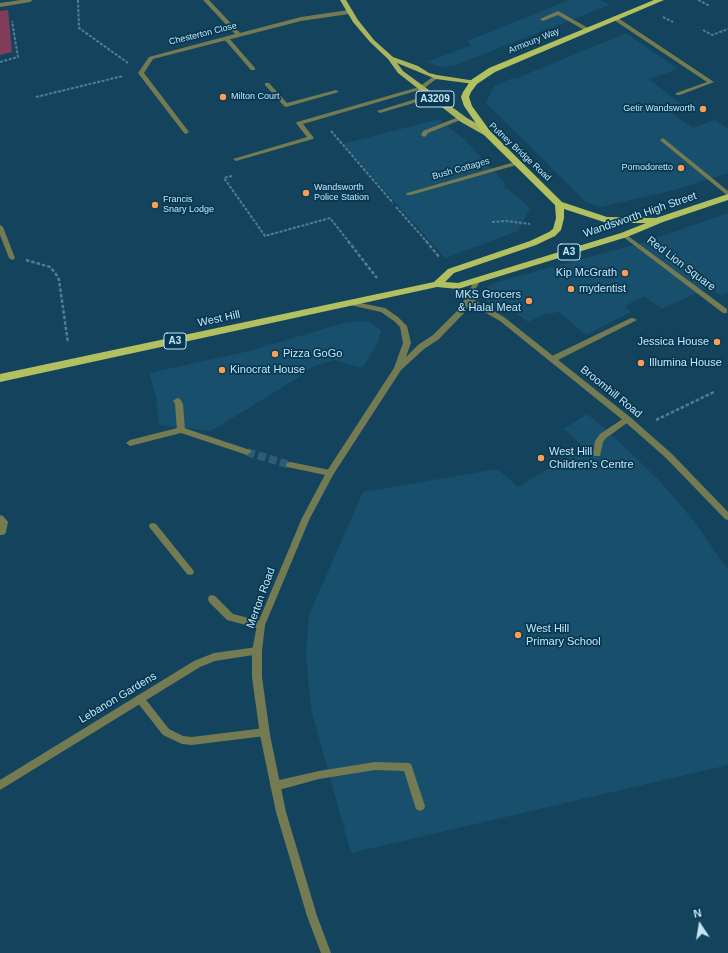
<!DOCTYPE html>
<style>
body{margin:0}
#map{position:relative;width:728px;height:953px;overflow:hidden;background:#14445d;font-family:Arial,sans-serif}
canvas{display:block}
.north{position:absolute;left:680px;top:905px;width:40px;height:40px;-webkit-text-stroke:3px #063951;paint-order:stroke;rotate:348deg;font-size:11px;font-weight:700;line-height:16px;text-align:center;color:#c7e5f8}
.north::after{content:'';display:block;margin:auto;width:14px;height:18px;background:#c7e5f8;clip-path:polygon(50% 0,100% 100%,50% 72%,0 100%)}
</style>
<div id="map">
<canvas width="728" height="953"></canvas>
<div class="north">N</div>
</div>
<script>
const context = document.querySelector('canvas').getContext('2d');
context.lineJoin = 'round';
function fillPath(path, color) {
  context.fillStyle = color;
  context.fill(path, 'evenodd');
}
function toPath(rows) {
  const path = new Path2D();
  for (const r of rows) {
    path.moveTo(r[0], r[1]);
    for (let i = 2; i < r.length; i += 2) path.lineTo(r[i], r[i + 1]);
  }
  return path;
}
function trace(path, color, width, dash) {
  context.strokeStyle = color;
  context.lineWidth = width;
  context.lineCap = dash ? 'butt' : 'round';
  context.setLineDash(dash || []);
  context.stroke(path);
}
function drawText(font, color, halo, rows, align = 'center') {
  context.font = font + ' Arial,sans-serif';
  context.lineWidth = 3.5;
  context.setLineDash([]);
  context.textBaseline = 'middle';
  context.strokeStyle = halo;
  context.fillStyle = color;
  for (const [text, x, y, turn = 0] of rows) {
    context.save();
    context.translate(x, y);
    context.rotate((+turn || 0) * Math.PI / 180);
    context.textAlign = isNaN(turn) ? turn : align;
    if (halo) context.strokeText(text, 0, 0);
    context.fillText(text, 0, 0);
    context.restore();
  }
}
fillPath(toPath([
 [569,0,601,0,609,5,456,65,441,67,427,62,472,45,467,41],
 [626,33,678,69,649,79,685,107,670,112,693,128,715,120,728,129,728,173,674,190,600,207,587,203,486,103,494,86,513,78,515,79],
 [439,119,465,140,506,184,504,186,530,208,518,231,445,258,343,144],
 [728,213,728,292,721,296,709,287,662,309,644,296,625,306,631,312,586,335,558,311,549,315,546,313,528,322,516,313,501,311,488,303,484,294,487,287,497,282,645,242],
 [369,321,381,331,377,345,362,368,335,360,314,366,296,379,211,431,159,425,156,397,149,373,245,352,348,322],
 [587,414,609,432,660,481,696,524,728,570,728,765,351,853,311,709,306,655,309,615,363,492,497,469,518,487,584,447,564,429]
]), '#184f6c');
fillPath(toPath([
 [8,10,12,52,0,55,0,11]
]), '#813c59');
trace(toPath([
 [247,452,290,465]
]), '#2f5c74', 8, [8, 3.5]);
trace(toPath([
 [78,0,79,28,128,63],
 [698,0,710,6],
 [663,17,673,22],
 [703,30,712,35,728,29],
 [0,62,18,57,12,21],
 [36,97,123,76],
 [331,131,393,203],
 [232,176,224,178,265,236,330,218,349,242],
 [396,207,427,242],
 [492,222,506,221,530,224]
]), '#537d94', 2, [3, 1.5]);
trace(toPath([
 [348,241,377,278],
 [426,241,440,258],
 [26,260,50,267,56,274,59,280,68,343],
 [656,420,714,392]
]), '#537d94', 2.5, [3.5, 2]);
fillPath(toPath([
 [558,11,590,29,591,30,586,31,558,15,543,21,540,19,558,11],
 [614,18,618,18,714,82,680,95,676,95,676,93,707,82,614,20,614,18],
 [224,37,228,37,255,68,255,70,251,70,224,39,224,37],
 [434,76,439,77,423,89,303,124,314,138,313,139,236,161,233,159,307,137,296,123,297,122,419,87,434,76],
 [265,83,269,83,287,103,336,90,339,92,286,107,284,106,265,85,265,83],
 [432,94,435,96,434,97,380,113,377,111,432,94],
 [461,116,463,117,463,119,428,133,426,136,424,137,421,135,423,131,461,116],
 [663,138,728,191,728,196,661,141,660,140,663,138],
 [631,318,633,318,637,320,556,361,550,361,549,359,550,357,631,318],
 [177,398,180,399,183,404,185,430,181,433,177,430,175,404,173,401,177,398],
 [627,416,630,417,631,419,630,421,606,438,603,442,600,456,594,456,593,454,595,441,600,434,627,416],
 [0,515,3,516,8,522,6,532,5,534,2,535,0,535,0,515],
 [153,523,156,524,193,570,194,572,193,574,190,575,187,574,150,528,149,526,150,524,153,523],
 [212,595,215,596,233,614,264,622,265,625,264,628,261,629,227,620,209,602,208,599,209,596,212,595],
 [140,695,143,696,169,729,183,736,192,737,265,728,268,729,270,732,268,735,265,736,192,745,182,744,163,735,137,702,135,699,137,696,140,695],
 [375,762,408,763,411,764,425,806,424,809,420,811,416,809,404,771,375,770,319,779,275,791,272,789,270,786,272,783,275,781,319,771,375,762]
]), '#747b52');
fillPath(toPath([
 [624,233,727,309,727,313,723,313,622,236,622,234,624,233]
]), '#747b52');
fillPath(toPath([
 [21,0,33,0,30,2,0,7,0,3,21,0],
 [203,0,209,0,240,33,301,17,349,10,352,12,349,14,301,21,153,59,144,73,189,132,186,134,184,133,138,73,149,57,235,34,203,0],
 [518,161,521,163,520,164,411,195,407,195,406,194,407,193,518,161],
 [0,225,3,227,15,258,14,259,12,260,9,258,0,235,0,225],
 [468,296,472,296,476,301,504,317,630,417,672,454,728,512,728,520,725,519,666,458,624,421,500,321,472,305,467,298,468,296],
 [181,427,250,450,251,452,247,455,181,433,130,446,126,443,130,440,181,427],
 [290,462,330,470,334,473,330,476,287,467,286,465,287,463,290,462],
 [257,647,260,648,262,651,260,654,215,661,200,667,0,790,0,780,194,661,214,653,257,647]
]), '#747b52');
fillPath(toPath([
 [476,278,480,278,481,280,476,288,473,298,464,313,439,339,424,349,401,370,333,475,310,518,265,625,262,651,262,677,270,735,286,812,317,916,331,953,321,953,307,916,276,812,260,735,252,677,252,651,257,625,302,518,327,471,394,368,403,343,400,327,394,321,381,312,350,305,347,303,350,301,385,308,398,317,407,326,411,343,406,357,418,345,433,335,459,309,476,278]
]), '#747b52');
fillPath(toPath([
 [340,0,346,0,358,20,374,40,393,57,418,66,429,73,437,75,476,81,478,82,474,84,436,79,397,63,403,71,467,118,490,131,490,135,484,135,461,122,398,73,388,59,370,42,353,22,340,0]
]), '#a8b45e');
fillPath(toPath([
 [654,0,664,0,495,72,477,84,471,92,469,97,472,106,490,131,562,202,607,217,656,218,728,194,728,200,663,222,627,237,458,289,437,287,0,382,0,374,434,282,448,269,530,241,549,232,553,229,556,218,555,205,484,135,464,106,461,97,463,92,471,80,489,68,654,0],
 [564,209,607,223,646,223,621,233,458,283,445,282,454,273,536,245,555,236,561,230,564,218,564,209]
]), '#b2c060');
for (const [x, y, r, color] of [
 [223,97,4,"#fd9d54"],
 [703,109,4,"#fd9d54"],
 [681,168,4,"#fd9d54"],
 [306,193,4,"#fd9d54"],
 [155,205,4,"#fd9d54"],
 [625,273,4,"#fd9d54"],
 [571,289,4,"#fd9d54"],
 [529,301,4,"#fd9d54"],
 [717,342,4,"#fd9d54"],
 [275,354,4,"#fd9d54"],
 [641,363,4,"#fd9d54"],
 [222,370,4,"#fd9d54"],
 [541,458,4,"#fd9d54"],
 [518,635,4,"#fd9d54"]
]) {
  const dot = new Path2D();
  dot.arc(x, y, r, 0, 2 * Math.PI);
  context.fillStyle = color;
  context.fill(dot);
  trace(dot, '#063951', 1.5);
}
drawText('9px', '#c7e5f8', '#063951', [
 ["Chesterton Close",203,34,-14],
 ["Armoury Way",534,41,-22],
 ["Putney Bridge Road",520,152,43],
 ["Bush Cottages",461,169,-16]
]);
drawText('9px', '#c7e5f8', '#063951', [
 ["Milton Court",231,97],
 ["Getir Wandsworth",695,109,"right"],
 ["Pomodoretto",673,168,"right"],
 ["Wandsworth",314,188],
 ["Police Station",314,198],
 ["Francis",163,200],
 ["Snary Lodge",163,210]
], 'left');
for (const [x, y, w] of [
 [435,99,38],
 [569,252,22],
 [175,341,22]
]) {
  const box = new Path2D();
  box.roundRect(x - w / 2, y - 8, w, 16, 3);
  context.fillStyle = '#063951';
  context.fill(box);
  trace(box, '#c7e5f8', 1);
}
drawText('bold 10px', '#c7e5f8', null, [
 ["A3209",435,99],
 ["A3",569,252],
 ["A3",175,341]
]);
drawText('11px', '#c7e5f8', '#063951', [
 ["Wandsworth High Street",640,215,-19],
 ["Red Lion Square",681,264,37],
 ["West Hill",219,319,-12],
 ["Broomhill Road",611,392,39],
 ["Merton Road",261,598,-70],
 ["Lebanon Gardens",118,698,-31]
]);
drawText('11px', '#c7e5f8', '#063951', [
 ["Kip McGrath",617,273,"right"],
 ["mydentist",579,289],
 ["MKS Grocers",521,295,"right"],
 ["& Halal Meat",521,308,"right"],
 ["Jessica House",709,342,"right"],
 ["Pizza GoGo",283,354],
 ["Illumina House",649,363],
 ["Kinocrat House",230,370],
 ["West Hill",549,452],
 ["Children's Centre",549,465],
 ["West Hill",526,629],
 ["Primary School",526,642]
], 'left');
</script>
